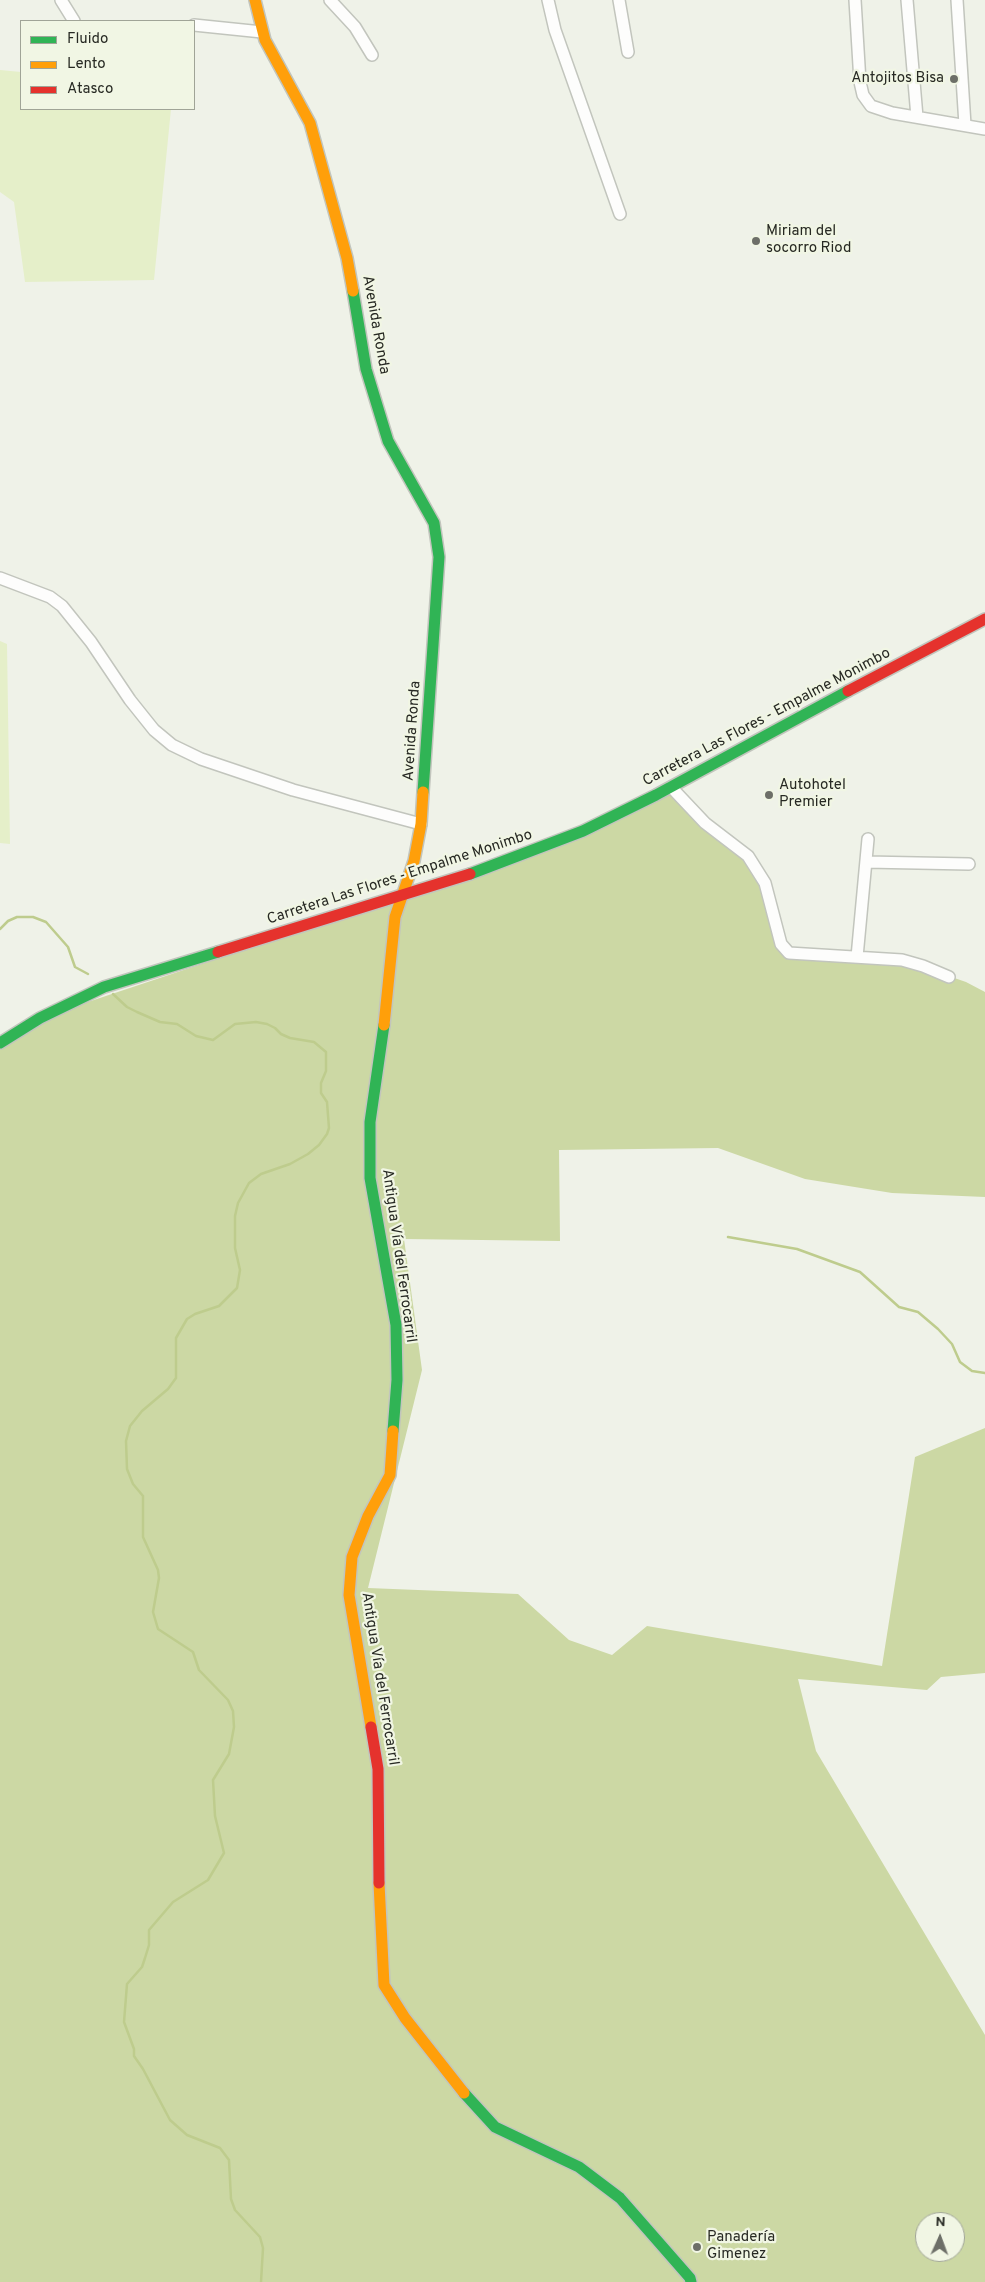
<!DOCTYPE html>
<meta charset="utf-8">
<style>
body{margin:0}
#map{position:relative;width:985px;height:2282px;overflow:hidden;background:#eff2e8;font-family:Overpass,sans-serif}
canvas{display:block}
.legend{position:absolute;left:20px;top:20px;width:175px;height:90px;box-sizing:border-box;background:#f1f6e4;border:1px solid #a0a497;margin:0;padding:6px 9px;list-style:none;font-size:15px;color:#272923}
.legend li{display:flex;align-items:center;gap:10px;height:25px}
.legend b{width:25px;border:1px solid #a0a497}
.north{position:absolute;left:915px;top:2212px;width:50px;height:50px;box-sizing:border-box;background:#f1f6e4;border:1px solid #a0a497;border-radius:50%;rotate:2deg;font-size:14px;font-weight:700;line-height:20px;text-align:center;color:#272923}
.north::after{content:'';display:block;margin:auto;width:18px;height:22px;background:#6d6f68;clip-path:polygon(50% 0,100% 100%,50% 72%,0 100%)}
</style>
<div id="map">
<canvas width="985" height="2282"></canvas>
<ul class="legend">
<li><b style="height:6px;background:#30b455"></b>Fluido</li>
<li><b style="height:6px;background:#ff9f0a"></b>Lento</li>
<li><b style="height:6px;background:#e5322d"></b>Atasco</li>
</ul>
<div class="north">N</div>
</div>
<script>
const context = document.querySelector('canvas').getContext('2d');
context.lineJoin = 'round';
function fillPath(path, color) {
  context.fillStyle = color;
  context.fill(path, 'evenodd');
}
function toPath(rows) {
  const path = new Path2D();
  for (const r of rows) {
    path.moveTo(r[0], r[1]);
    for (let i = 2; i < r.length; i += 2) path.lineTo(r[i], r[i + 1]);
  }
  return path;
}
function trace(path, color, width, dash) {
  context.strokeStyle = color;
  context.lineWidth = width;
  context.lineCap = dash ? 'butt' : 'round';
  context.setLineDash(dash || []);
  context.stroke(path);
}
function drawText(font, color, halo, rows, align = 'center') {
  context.font = font + ' Overpass,sans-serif';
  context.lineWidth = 4.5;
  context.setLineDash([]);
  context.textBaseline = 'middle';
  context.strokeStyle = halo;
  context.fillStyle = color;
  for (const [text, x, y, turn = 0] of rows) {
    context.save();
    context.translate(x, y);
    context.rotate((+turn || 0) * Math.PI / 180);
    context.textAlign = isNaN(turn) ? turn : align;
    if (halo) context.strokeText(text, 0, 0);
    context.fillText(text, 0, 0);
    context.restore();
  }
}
fillPath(toPath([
 [0,70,21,72,21,109,171,109,154,280,25,282,14,202,0,192],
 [0,641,7,644,10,844,0,843]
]), '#e5efc9');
fillPath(toPath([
 [671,787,748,856,789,953,902,960,966,982,985,992,985,1197,892,1193,805,1179,718,1148,559,1150,560,1241,404,1239,422,1370,368,1588,518,1594,569,1640,612,1655,647,1626,882,1666,915,1457,985,1428,985,1673,941,1677,927,1690,798,1679,816,1751,985,2035,985,2282,0,2282,0,1043,40,1018,456,879],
 [925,2222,955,2222,955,2252,925,2252]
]), '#ccd8a4');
trace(toPath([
 [0,929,8,921,17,917,33,917,46,922,68,947,75,967,88,974],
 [113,994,127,1007,137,1012,160,1022,177,1024,196,1036,213,1040,235,1024,256,1022,267,1024,275,1028,281,1034,290,1038,314,1042,326,1052,326,1071,321,1083,321,1093,327,1102,329,1128,327,1134,319,1145,308,1154,290,1164,261,1174,249,1183,238,1203,235,1216,235,1248,240,1270,237,1288,219,1306,195,1314,187,1319,176,1338,176,1378,168,1389,142,1411,130,1426,126,1441,127,1469,133,1484,143,1496,143,1537,158,1570,159,1578,153,1612,158,1629,193,1652,199,1670,228,1700,233,1711,234,1727,229,1754,213,1780,215,1816,224,1853,208,1880,173,1902,149,1930,149,1945,145,1958,142,1967,127,1984,124,2022,134,2049,134,2056,143,2069,170,2120,187,2135,220,2148,229,2160,231,2199,235,2210,260,2237,263,2248,261,2282],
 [728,1237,797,1249,860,1272,899,1307,918,1312,938,1329,952,1344,960,1362,972,1371,985,1373]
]), '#becc8d', 2.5);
const street = toPath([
 [61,0,74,21],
 [330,0,355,27,372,55],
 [548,0,555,30,620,214],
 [619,0,628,52],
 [855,0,860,82,863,95,871,106,892,113,985,129],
 [907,0,917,117],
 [957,0,965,125],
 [194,25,262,32],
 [0,578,50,597,62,606,91,642,130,700,154,730,172,745,201,759,293,790,421,824],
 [671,787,705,823,748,856,765,883,781,944,789,953,902,960,923,966,949,977],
 [866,862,969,864],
 [857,957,868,839]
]);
const fast = toPath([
 [353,291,366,369,388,441,434,523,439,557,423,792],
 [470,874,583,831,656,795,848,691],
 [384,1025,370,1122,370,1178,396,1325,397,1380,393,1431],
 [0,1043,40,1018,104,987,218,952],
 [464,2093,495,2127,579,2167,620,2198,690,2278,691,2282]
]);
const slow = toPath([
 [255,0,265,40,310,123,347,258,353,291],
 [384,1025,395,917,414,861,421,824,423,792],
 [371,1727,349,1595,352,1557,368,1516,390,1475,393,1431],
 [379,1883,384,1985,405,2018,464,2093]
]);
const jam = toPath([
 [848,691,985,619],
 [218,952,470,874],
 [371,1727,378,1769,379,1883]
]);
trace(street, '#c2c5bd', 14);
trace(fast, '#c2c5bd', 14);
trace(slow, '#c2c5bd', 14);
trace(jam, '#c2c5bd', 14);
trace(street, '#fdfdfc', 11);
trace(fast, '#30b455', 11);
trace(slow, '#ff9f0a', 11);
trace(jam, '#e5322d', 11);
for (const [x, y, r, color] of [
 [954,79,5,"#6d6f68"],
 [756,241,5,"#6d6f68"],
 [769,795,5,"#6d6f68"],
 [697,2247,5,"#6d6f68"]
]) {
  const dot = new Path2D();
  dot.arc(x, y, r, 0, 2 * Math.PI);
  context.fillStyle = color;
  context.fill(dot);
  trace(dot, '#f1f6e4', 2);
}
drawText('15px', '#272923', '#f1f6e4', [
 ["Antojitos Bisa",944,79,"right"],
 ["Miriam del",766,232],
 ["socorro Riod",766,249],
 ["Autohotel",779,786],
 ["Premier",779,803],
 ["Panadería",707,2238],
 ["Gimenez",707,2255]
], 'left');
drawText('15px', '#272923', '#f1f6e4', [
 ["Avenida Ronda",375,325,80],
 ["Carretera Las Flores - Empalme Monimbo",767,718,-28],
 ["Avenida Ronda",413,731,-86],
 ["Carretera Las Flores - Empalme Monimbo",400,878,-18],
 ["Antigua Vía del Ferrocarril",398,1256,82],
 ["Antigua Vía del Ferrocarril",379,1679,81]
]);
</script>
